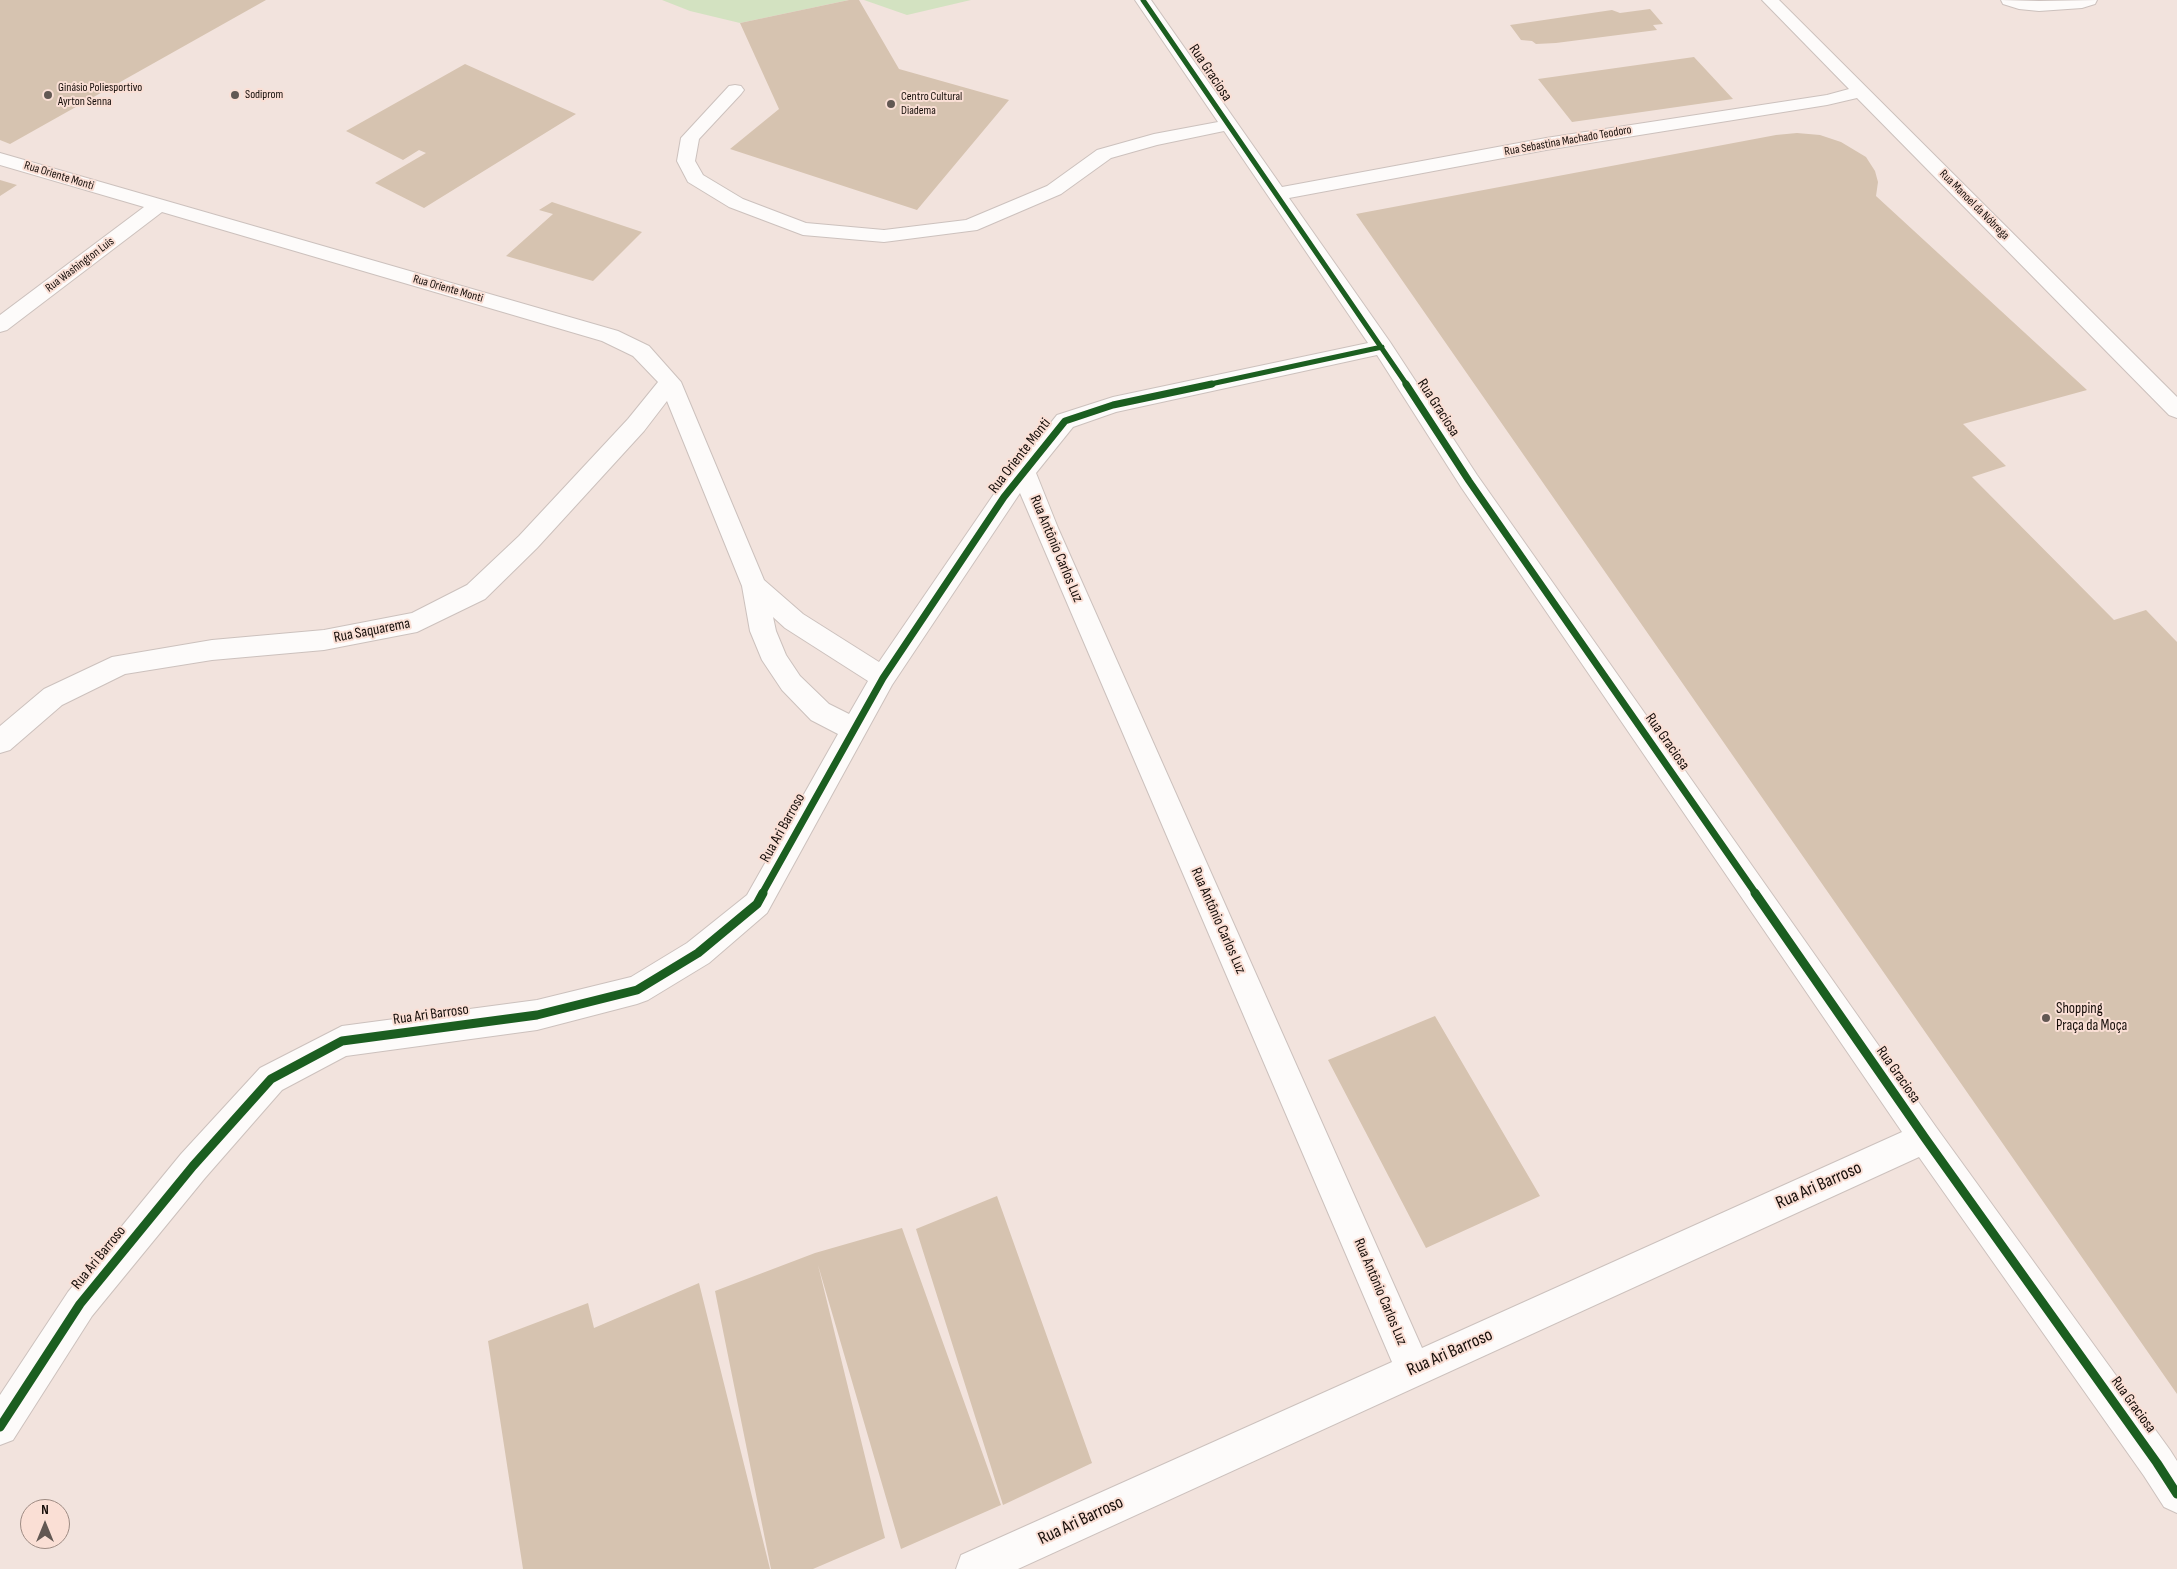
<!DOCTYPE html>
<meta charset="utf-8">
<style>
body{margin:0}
#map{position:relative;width:2177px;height:1569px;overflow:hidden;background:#f2e3dd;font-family:"Sofia Sans Condensed",sans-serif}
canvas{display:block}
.north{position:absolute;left:20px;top:1499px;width:50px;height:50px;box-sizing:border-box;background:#fadfd5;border:1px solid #9e8b83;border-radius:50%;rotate:0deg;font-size:14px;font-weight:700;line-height:20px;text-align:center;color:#150d09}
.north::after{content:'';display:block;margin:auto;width:18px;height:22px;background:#625853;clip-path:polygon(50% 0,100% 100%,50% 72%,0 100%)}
</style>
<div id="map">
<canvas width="2177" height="1569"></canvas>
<div class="north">N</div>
</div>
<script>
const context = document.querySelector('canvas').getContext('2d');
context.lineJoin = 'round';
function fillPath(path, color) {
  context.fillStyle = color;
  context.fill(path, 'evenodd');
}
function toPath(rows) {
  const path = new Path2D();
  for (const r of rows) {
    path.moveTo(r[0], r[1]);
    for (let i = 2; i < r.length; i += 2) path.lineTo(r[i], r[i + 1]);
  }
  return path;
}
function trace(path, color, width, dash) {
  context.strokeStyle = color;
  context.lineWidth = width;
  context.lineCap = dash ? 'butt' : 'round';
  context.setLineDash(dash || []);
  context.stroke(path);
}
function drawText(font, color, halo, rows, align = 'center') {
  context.font = font + ' "Sofia Sans Condensed",sans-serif';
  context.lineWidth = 4;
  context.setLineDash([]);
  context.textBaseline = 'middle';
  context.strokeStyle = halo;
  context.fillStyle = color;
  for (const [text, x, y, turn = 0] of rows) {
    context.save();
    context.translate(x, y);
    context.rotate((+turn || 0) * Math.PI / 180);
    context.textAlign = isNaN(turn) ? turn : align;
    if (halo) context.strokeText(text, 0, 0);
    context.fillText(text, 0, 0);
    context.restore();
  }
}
fillPath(toPath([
 [662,0,849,0,740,23,690,11],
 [864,0,971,0,907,15]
]), '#d3e2c1');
fillPath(toPath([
 [0,0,266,0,10,144,0,140],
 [849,0,859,0,899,69,1009,100,917,210,730,149,779,109,740,23],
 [1650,9,1663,24,1653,25,1657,30,1556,43,1536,44,1532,41,1521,40,1510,25,1612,10,1620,13],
 [1694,57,1733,99,1572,122,1538,79],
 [465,64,576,114,424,208,375,183,426,153,419,150,403,160,346,131],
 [1797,133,1820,135,1841,142,1866,157,1875,171,1878,182,1876,196,2087,390,1963,424,2006,466,1972,477,2114,620,2146,610,2177,642,2177,1394,1356,214,1776,135],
 [0,180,17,185,0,196],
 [552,202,642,232,593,281,506,256,553,214,539,210],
 [1435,1016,1540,1196,1426,1248,1328,1060],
 [997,1196,1092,1463,1003,1505,916,1229],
 [902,1228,1001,1505,901,1549,818,1265,885,1538,813,1569,771,1569,715,1291,815,1253],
 [699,1283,770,1569,523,1569,488,1341,588,1303,594,1328]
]), '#d6c3b0');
const minor = toPath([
 [1135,0,1151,0,1282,187,1546,138,1827,95,1849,89,1762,0,1779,0,2177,397,2177,418,2169,415,1857,98,1827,105,1546,150,1289,198,1390,342,1477,475,1936,1127,2170,1450,2177,1461,2177,1513,2164,1507,2144,1476,1919,1157,1018,1569,956,1569,961,1555,1392,1362,1020,493,892,685,767,913,709,963,648,1000,637,1004,537,1030,346,1056,282,1090,205,1178,92,1316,13,1440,0,1445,0,1395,68,1292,181,1154,260,1068,342,1026,537,1000,631,977,687,943,747,895,838,734,811,720,782,690,762,660,750,631,742,586,667,401,644,431,537,548,485,599,417,632,324,650,212,660,125,674,62,705,10,750,0,753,0,726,44,689,112,657,212,640,324,630,412,613,467,585,519,536,628,419,658,382,633,356,602,341,162,212,7,330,0,332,0,315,144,207,0,165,0,153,618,331,649,346,681,382,764,580,803,614,879,662,996,491,1057,415,1113,397,1368,343,1224,131,1157,145,1111,158,1061,194,977,230,884,242,803,235,729,207,688,182,677,161,681,138,729,86,735,85,741,86,744,90,741,94,699,139,695,161,703,175,743,199,806,223,884,230,966,220,1047,186,1097,150,1154,134,1218,122,1135,0],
 [1377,355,1461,487,1902,1132,1422,1348,1058,528,1036,473,1073,427,1116,412,1377,355],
 [773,617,785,628,868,681,849,714,829,704,800,676,786,655,776,631,773,617],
 [2001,0,2039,1,2097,0,2095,4,2082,8,2039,11,2019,9,2003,4,2001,0]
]);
trace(minor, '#ccc1bd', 2);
fillPath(minor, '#fdfbfa');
trace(toPath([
 [1143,0,1407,385],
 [1206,385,1382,347]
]), '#1b5e20', 5);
trace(toPath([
 [1406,384,1469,481,1756,894],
 [762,894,883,678,1004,497,1065,421,1113,405,1212,384]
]), '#1b5e20', 7);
trace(toPath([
 [1755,893,1925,1138,2157,1463,2177,1494],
 [0,1427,80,1304,193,1166,271,1079,342,1041,537,1015,637,990,698,953,757,904,763,893]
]), '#1b5e20', 9);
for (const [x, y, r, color] of [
 [48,95,5,"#625853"],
 [235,95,5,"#625853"],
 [891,104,5,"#625853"],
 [2046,1018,5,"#625853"]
]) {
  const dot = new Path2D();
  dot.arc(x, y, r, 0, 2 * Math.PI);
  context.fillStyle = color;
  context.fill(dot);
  trace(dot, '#fadfd5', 2);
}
drawText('12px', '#150d09', '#fadfd5', [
 ["Ginásio Poliesportivo",58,88],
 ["Ayrton Senna",58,102],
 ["Sodiprom",245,95],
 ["Centro Cultural",901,97],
 ["Diadema",901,111]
], 'left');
drawText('12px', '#150d09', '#fadfd5', [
 ["Rua Sebastina Machado Teodoro",1568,141,-10],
 ["Rua Oriente Monti",59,176,17],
 ["Rua Manoel da Nóbrega",1974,205,45],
 ["Rua Washington Luis",80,265,-37],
 ["Rua Oriente Monti",448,289,16]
]);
drawText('15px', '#150d09', '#fadfd5', [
 ["Rua Graciosa",1210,73,56],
 ["Rua Graciosa",1438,408,57],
 ["Rua Oriente Monti",1020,456,-52],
 ["Rua Antônio Carlos Luz",1056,549,67],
 ["Rua Saquarema",372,631,-11],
 ["Rua Graciosa",1667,742,55],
 ["Rua Ari Barroso",783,828,-61],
 ["Rua Antônio Carlos Luz",1218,921,66],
 ["Rua Ari Barroso",431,1015,-8],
 ["Rua Graciosa",1898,1075,55],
 ["Rua Ari Barroso",99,1258,-51],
 ["Rua Antônio Carlos Luz",1380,1292,67],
 ["Rua Graciosa",2133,1405,54]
]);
drawText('15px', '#150d09', '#fadfd5', [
 ["Shopping",2056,1009],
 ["Praça da Moça",2056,1026]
], 'left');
drawText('18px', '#150d09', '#fadfd5', [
 ["Rua Ari Barroso",1819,1186,-24],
 ["Rua Ari Barroso",1450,1353,-24],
 ["Rua Ari Barroso",1081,1521,-25]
]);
</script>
